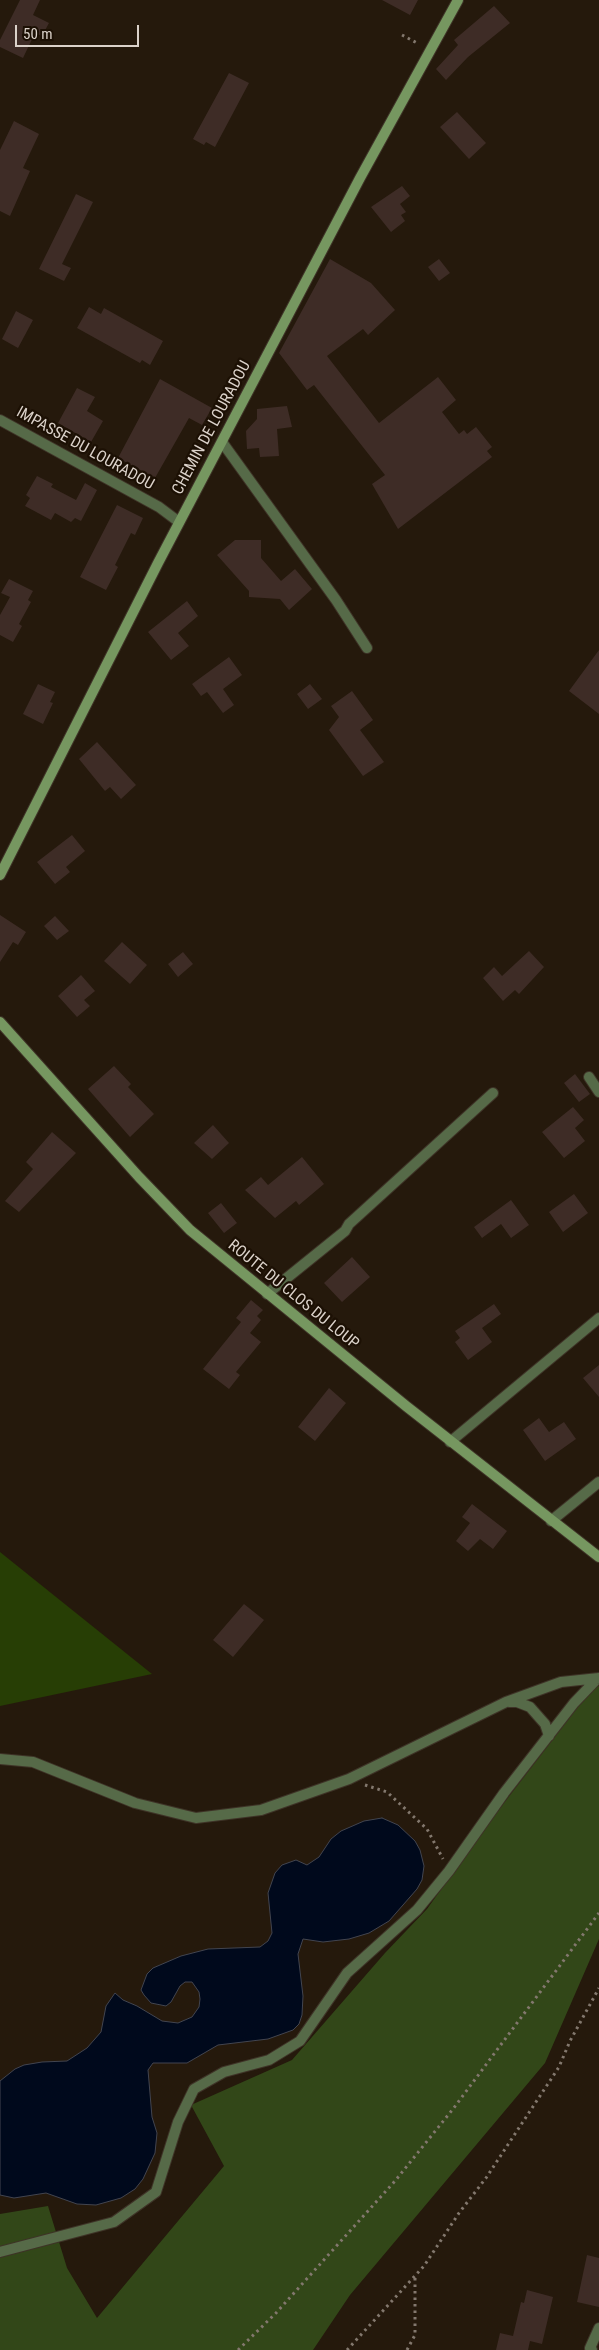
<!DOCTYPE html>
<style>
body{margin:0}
#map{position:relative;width:599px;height:2350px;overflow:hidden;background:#25190c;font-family:"Roboto Condensed",sans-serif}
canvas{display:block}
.scale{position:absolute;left:15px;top:25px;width:124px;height:22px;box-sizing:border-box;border:2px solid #dbd2ca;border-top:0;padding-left:6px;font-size:15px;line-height:18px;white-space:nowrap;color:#dbd2ca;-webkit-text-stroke:4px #1c1004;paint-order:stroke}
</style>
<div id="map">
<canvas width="599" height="2350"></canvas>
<div class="scale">50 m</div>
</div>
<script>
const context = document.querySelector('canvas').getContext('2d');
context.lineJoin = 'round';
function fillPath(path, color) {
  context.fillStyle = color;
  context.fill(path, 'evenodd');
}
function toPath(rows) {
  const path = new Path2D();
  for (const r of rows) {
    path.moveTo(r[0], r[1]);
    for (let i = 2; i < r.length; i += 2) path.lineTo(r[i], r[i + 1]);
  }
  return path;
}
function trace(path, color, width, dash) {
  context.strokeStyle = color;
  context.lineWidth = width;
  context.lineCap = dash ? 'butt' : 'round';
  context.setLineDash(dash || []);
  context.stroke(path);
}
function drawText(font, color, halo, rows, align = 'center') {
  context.font = font + ' "Roboto Condensed",sans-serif';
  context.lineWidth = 4.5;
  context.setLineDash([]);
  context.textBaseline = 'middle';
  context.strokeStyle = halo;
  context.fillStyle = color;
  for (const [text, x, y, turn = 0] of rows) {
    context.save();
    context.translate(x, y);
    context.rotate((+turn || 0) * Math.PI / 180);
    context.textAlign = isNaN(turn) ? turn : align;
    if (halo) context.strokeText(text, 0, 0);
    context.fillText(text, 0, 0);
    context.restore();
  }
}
fillPath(toPath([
 [0,1552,152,1674,0,1706]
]), '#273e05');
fillPath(toPath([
 [599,1686,599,1939,545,2063,350,2295,313,2350,0,2350,0,2214,48,2206,67,2268,97,2318,224,2166,191,2105,292,2060,385,1953,427,1909,487,1825,593,1687]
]), '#324718');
const water = toPath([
 [382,1818,398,1825,415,1841,420,1850,424,1866,422,1880,417,1889,389,1921,369,1933,349,1939,323,1942,303,1939,298,1954,303,1996,302,2015,299,2024,293,2030,268,2039,218,2045,187,2063,153,2063,148,2070,152,2117,157,2133,155,2153,143,2179,135,2189,121,2198,96,2205,77,2204,46,2193,14,2198,0,2195,0,2081,15,2069,24,2065,42,2062,67,2061,87,2048,101,2032,106,2006,115,1993,123,2000,137,2006,162,2021,178,2023,192,2017,199,2007,200,1999,199,1992,192,1982,185,1982,180,1986,171,2002,166,2006,151,2003,144,1995,141,1990,147,1974,153,1968,181,1956,208,1949,260,1947,268,1941,272,1933,268,1893,275,1873,282,1865,296,1860,307,1865,319,1857,331,1839,341,1831,364,1821,382,1818]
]);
fillPath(water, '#00091c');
trace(water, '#424550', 1);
fillPath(toPath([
 [20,0,40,0,33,15,49,23,42,36,35,33,23,58,0,47,0,40],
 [382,0,418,0,410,15],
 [494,6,510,23,468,57,446,80,436,69,458,45,454,40],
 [229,73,249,83,215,147,206,142,204,145,193,139],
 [457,112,486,143,469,159,440,127],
 [14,121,39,134,23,168,30,171,10,216,0,211,0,150],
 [402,186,410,196,400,204,406,212,401,215,405,221,391,232,371,207],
 [76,194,93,202,62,264,71,268,64,281,39,269],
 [330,259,371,283,395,310,368,335,363,329,327,356,379,423,438,377,456,400,442,412,459,434,464,430,467,434,476,427,492,447,487,451,492,457,398,529,372,484,385,475,314,385,307,390,279,353],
 [439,259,450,273,439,281,428,267],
 [89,307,101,314,104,308,163,341,150,365,142,360,140,363,77,328],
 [16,311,33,320,18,348,2,339],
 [160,379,212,408,202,425,189,418,155,478,118,458],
 [77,388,95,397,87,411,103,421,91,442,58,423],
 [287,406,292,427,277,429,279,456,260,457,259,448,247,449,246,431,257,419,257,409],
 [37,476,53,484,51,487,76,500,85,483,97,490,81,521,75,518,71,522,55,513,51,520,25,506,30,498,26,495],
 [117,505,143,518,135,535,131,533,115,565,118,567,106,590,80,577],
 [235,540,261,540,261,558,281,581,295,569,312,589,289,610,280,599,249,597,249,591,217,555],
 [9,579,33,591,28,600,31,602,19,624,22,626,13,642,0,635,0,615,10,597,1,593],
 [187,601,198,616,178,633,189,646,171,660,148,632],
 [599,650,599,714,569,691],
 [229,657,242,675,223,689,234,705,223,713,207,692,201,696,192,684],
 [38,684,55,692,50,702,53,703,43,724,23,714],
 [310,684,322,699,308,709,297,694],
 [352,691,373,720,360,730,384,762,363,776,329,730,339,717,331,706],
 [97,742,136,785,121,799,110,787,105,791,79,759],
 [72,835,85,851,66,867,70,872,55,884,37,862],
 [0,915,26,932,18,945,13,942,0,962],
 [55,916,69,931,57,940,44,926],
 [122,942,147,965,130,984,104,961],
 [529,951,544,967,519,994,515,990,503,1001,483,978,494,967,502,976],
 [183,952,193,964,178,977,168,964],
 [81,975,95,991,84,1000,90,1006,77,1017,58,996],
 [114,1066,131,1084,128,1087,154,1114,130,1137,88,1089],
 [575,1074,590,1094,579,1102,564,1083],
 [573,1107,584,1120,575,1128,585,1141,564,1158,542,1132],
 [213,1125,229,1143,212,1159,194,1143],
 [52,1132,76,1153,19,1212,5,1201,33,1169,26,1162],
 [302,1157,324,1184,299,1205,296,1201,275,1218,245,1190,261,1177,268,1185],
 [574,1194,588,1213,563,1232,549,1212],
 [511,1200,529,1225,511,1238,501,1224,482,1238,474,1227],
 [221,1203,237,1223,224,1233,208,1213],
 [352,1257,370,1277,342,1302,324,1283],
 [251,1300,263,1310,257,1316,261,1320,250,1333,261,1342,236,1372,240,1375,229,1389,203,1369,241,1322,236,1318],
 [494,1304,501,1314,482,1328,492,1342,468,1360,455,1342,460,1338,455,1331],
 [599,1365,599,1397,583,1378],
 [329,1388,346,1403,315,1441,298,1427],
 [539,1418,549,1432,564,1422,576,1439,545,1461,523,1430],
 [472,1504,507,1531,493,1549,480,1539,468,1551,456,1541,470,1523,462,1517],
 [244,1604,264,1620,233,1657,213,1640],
 [587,2255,599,2258,599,2307,577,2302],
 [527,2290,553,2297,542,2344,530,2341,528,2350,496,2350,500,2333,513,2336,521,2302,524,2303]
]), '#3e2c26');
const lane = toPath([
 [222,442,336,600,367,648],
 [589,1077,599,1092],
 [267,1294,345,1231,349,1224,493,1093],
 [450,1442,599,1318],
 [551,1521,599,1482],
 [509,1702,517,1702,530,1707,545,1724,549,1736],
 [0,1759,33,1762,135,1803,196,1818,261,1810,349,1779,506,1702,561,1682,599,1678],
 [0,2252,114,2222,156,2192,178,2122,194,2089,224,2072,269,2060,300,2041,347,1973,417,1910,449,1871,504,1793,574,1703,598,1678]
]);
const street = toPath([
 [0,420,159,507,179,522],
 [592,2350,590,2348,599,2328]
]);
const secondary = toPath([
 [0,875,158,563,360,178,458,0],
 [0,1022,139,1177,190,1230,406,1406,599,1557]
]);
trace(lane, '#3e3327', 12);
trace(street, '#3e3327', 12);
trace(secondary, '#3e3327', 12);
trace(toPath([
 [402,35,419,44],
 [365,1785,387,1792,427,1829,443,1859],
 [238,2350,276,2313,395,2181,453,2109,599,1913],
 [347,2350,424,2266,459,2213,486,2178,559,2067,570,2041,599,1988],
 [407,2350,415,2335,415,2276]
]), '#83786e', 3, [2.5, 4]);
trace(lane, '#566a48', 10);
trace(street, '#566a48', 10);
trace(secondary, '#769760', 10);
drawText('16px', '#dbd2ca', '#1c1004', [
 ["CHEMIN DE LOURADOU",212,428,-62],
 ["IMPASSE DU LOURADOU",85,449,29],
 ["ROUTE DU CLOS DU LOUP",293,1295,39]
]);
</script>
